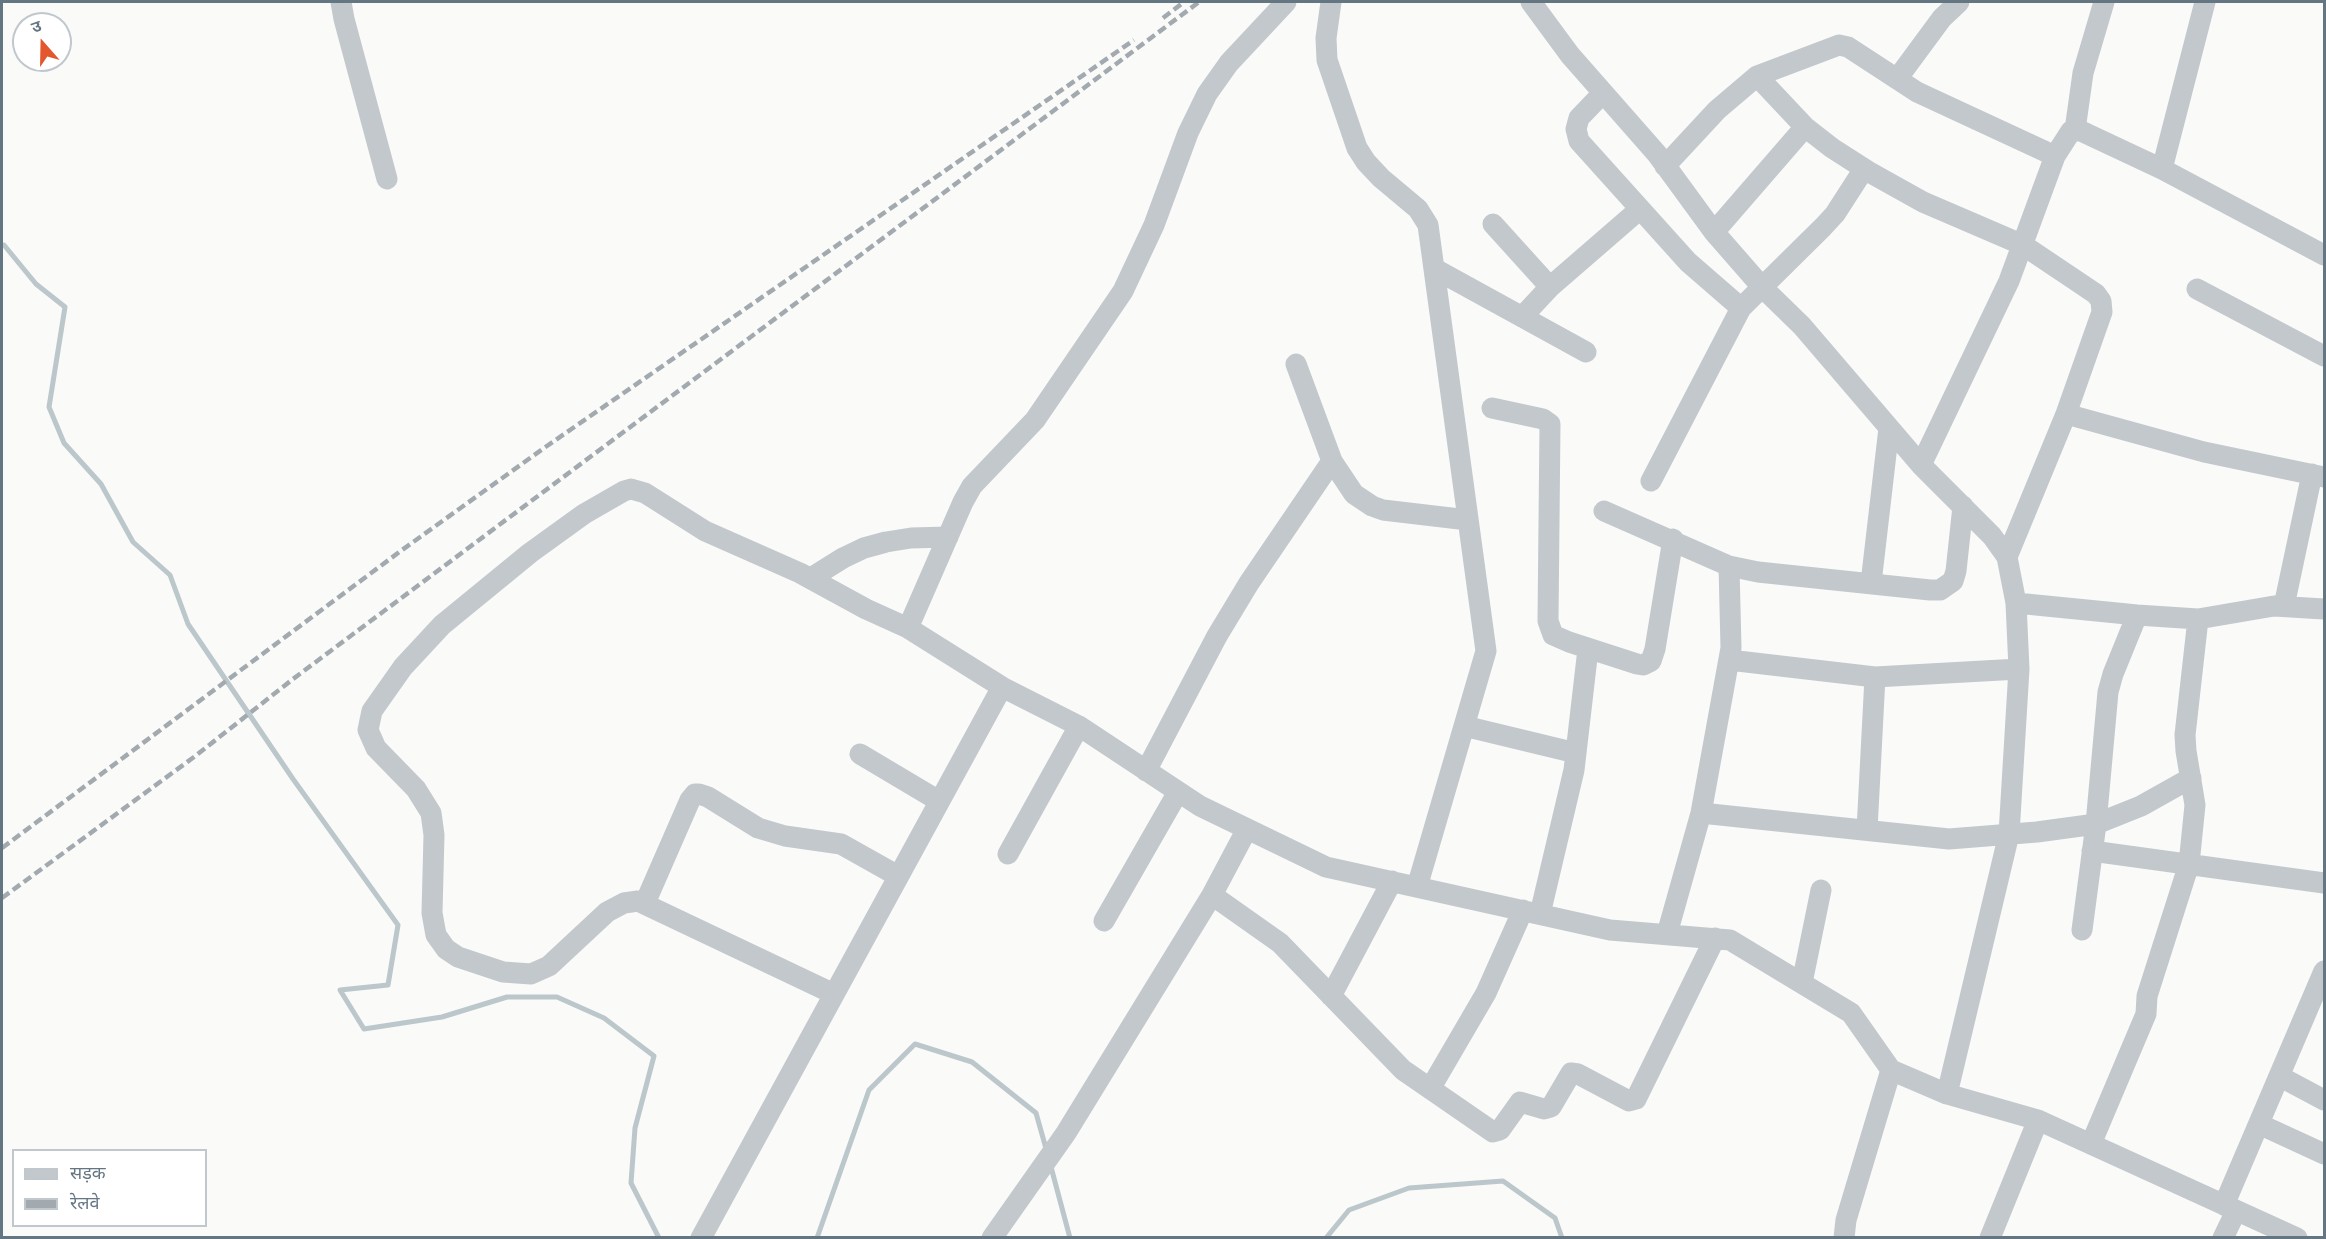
<!DOCTYPE html>
<meta charset="utf-8">
<style>
body{margin:0}
#map{position:relative;width:2326px;height:1239px;overflow:hidden;background:#fafaf8;font-family:"Fira Sans Condensed","Noto Sans Devanagari",sans-serif}
canvas{display:block}
.frame{position:absolute;inset:0;border:3px solid #657683;pointer-events:none}
.legend{position:absolute;left:12px;top:1149px;width:195px;height:78px;box-sizing:border-box;background:#fff;border:2px solid #c1c8cd;margin:0;padding:8px 10px;list-style:none;font-size:18px;color:#657683}
.legend li{display:flex;align-items:center;gap:12px;height:30px}
.legend b{width:30px;border:2px solid #c1c8cd}
.north{position:absolute;left:12px;top:12px;width:60px;height:60px;box-sizing:border-box;background:#fff;border:2px solid #c1c8cd;border-radius:50%;rotate:340deg;font-size:16px;font-weight:700;line-height:24px;text-align:center;color:#657683}
.north::after{content:'';display:block;margin:auto;width:21px;height:27px;background:#e4572e;clip-path:polygon(50% 0,100% 100%,50% 72%,0 100%)}
</style>
<div id="map">
<canvas width="2326" height="1239"></canvas>
<div class="frame"></div>
<ul class="legend">
<li><b style="height:8px;background:#c3c8cc"></b>सड़क</li>
<li><b style="height:8px;background:#a2aab0"></b>रेलवे</li>
</ul>
<div class="north">उ</div>
</div>
<script>
const context = document.querySelector('canvas').getContext('2d');
context.lineJoin = 'round';
function toPath(rows) {
  const path = new Path2D();
  for (const r of rows) {
    path.moveTo(r[0], r[1]);
    for (let i = 2; i < r.length; i += 2) path.lineTo(r[i], r[i + 1]);
  }
  return path;
}
function trace(path, color, width, dash) {
  context.strokeStyle = color;
  context.lineWidth = width;
  context.lineCap = dash ? 'butt' : 'round';
  context.setLineDash(dash || []);
  context.stroke(path);
}
trace(toPath([
 [2,245,4,245,36,284,65,307,49,407,64,443,101,484,133,542,170,575,188,624,293,779,398,925,388,985,340,990,364,1029,442,1017,507,997,557,997,604,1018,654,1056,635,1128,631,1183,659,1238],
 [1051,1167,1070,1238],
 [817,1238,869,1090,915,1044,972,1062,1036,1113,1047,1152],
 [1326,1238,1349,1210,1409,1188,1503,1181,1555,1218,1562,1238]
]), '#bbc7cb', 5);
trace(toPath([
 [341,2,344,19,387,179],
 [1331,2,1326,38,1327,60,1357,148,1366,162,1381,178,1418,209,1428,225,1486,651,1417,887],
 [1531,2,1570,55,1657,154,1714,232,1762,287,1802,326,1921,465,1992,536,2007,557,2016,603,2019,669,2009,834,1947,1094],
 [1757,76,1805,127,1832,148,1871,173,1923,202,2023,245,2096,294,2101,301,2102,312,2066,414,2007,557],
 [1897,79,1942,18,1959,2],
 [1603,93,1579,118,1576,129,1579,141,1688,262,1741,308],
 [2075,130,2083,73,2104,2],
 [1665,166,1717,110,1757,76,1839,45,1848,47,1917,92,2055,156],
 [2162,169,2205,2],
 [1493,224,1550,287],
 [1714,232,1805,127],
 [1435,269,1586,352],
 [2197,289,2324,356],
 [1522,317,1550,287,1640,209],
 [1296,364,1332,461,1354,494,1372,506,1383,510,1468,520],
 [1492,408,1543,419,1550,424,1548,621,1553,635,1569,642,1637,664,1643,665,1651,661,1655,649,1673,539],
 [2066,414,2204,452,2324,477],
 [1921,465,2009,281,2055,156,2071,131,2081,131,2162,169,2324,255],
 [1651,481,1741,308,1823,227,1835,214,1864,169],
 [1604,511,1729,566,1758,572,1930,590,1940,590,1953,581,1956,571,1963,506],
 [811,578,843,558,864,548,886,542,911,538,948,537],
 [1871,583,1889,428],
 [2016,603,2137,615,2198,619,2274,606,2324,609],
 [2284,606,2312,474],
 [908,628,963,502,972,486,1035,420,1123,291,1154,225,1188,133,1207,94,1229,63,1286,2],
 [1729,660,1875,677,2019,669],
 [1464,726,1576,753],
 [860,754,939,801],
 [1146,771,1217,636,1249,583,1332,461],
 [1701,813,1949,839,2037,832,2096,824,2141,806,2191,778],
 [1867,830,1875,677],
 [2092,851,2324,883],
 [1008,854,1079,726],
 [1212,895,1280,943,1403,1070,1493,1132,1500,1130,1520,1102,1544,1109,1551,1107,1571,1073,1578,1074,1629,1101,1636,1099,1715,938],
 [645,903,690,800,695,794,699,794,708,797,758,828,785,836,841,844,898,876],
 [1540,914,1574,770,1588,649],
 [1104,921,1178,792],
 [2082,930,2096,824,2108,692,2113,674,2137,615],
 [1667,934,1701,813,1731,648,1729,566],
 [1802,983,1821,890],
 [834,994,638,901,624,903,607,912,549,966,531,974,503,972,458,957,446,949,436,935,432,913,434,835,431,813,416,789,376,748,368,730,372,711,403,667,442,625,530,553,584,514,624,491,631,489,645,493,705,531,800,573,866,609,908,628,1002,687,1079,726,1200,806,1326,867,1610,930,1730,940,1851,1013,1891,1070,1947,1094,2038,1120,2297,1238],
 [1331,996,1392,881],
 [2279,1076,2324,1100],
 [1430,1089,1486,993,1523,910],
 [2259,1124,2324,1154],
 [2091,1144,2146,1014,2147,996,2189,864,2195,805,2186,751,2185,735,2198,619],
 [2224,1205,2324,971],
 [701,1238,1002,687],
 [992,1238,1066,1133,1212,895,1247,829],
 [1844,1238,1846,1220,1891,1070],
 [1990,1238,2038,1120],
 [2223,1238,2236,1211]
]), '#c3c8cc', 21);
trace(toPath([
 [1163,18,1184,2],
 [2,848,402,550,544,448,1134,40],
 [2,898,194,757,293,679,1199,2]
]), '#a2aab0', 4.5, [9, 4.5]);
</script>
